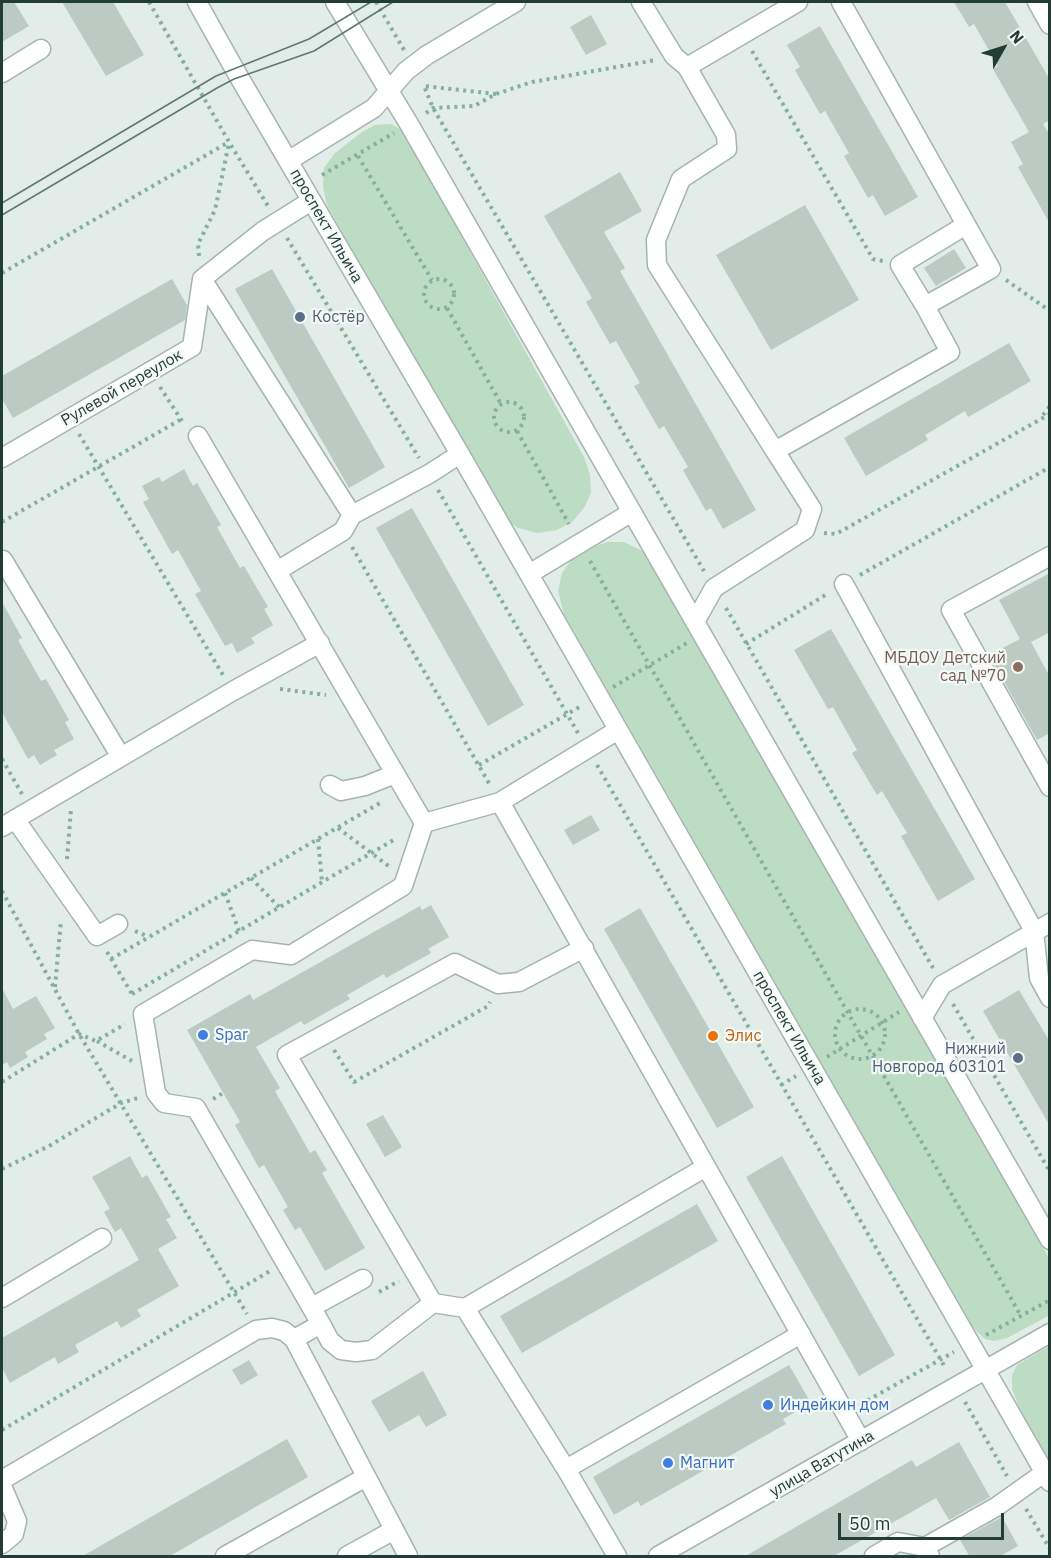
<!DOCTYPE html>
<meta charset="utf-8">
<style>
body{margin:0}
#map{position:relative;width:1051px;height:1558px;overflow:hidden;background:#e2ece8;font-family:"IBM Plex Sans",sans-serif}
canvas{display:block}
.frame{position:absolute;inset:0;border:3px solid #223d35;pointer-events:none}
.north{position:absolute;left:973px;top:18px;width:60px;height:60px;-webkit-text-stroke:4px #f3f9f6;paint-order:stroke;rotate:51deg;font-size:16px;font-weight:700;line-height:24px;text-align:center;color:#223d35}
.north::after{content:'';display:block;margin:auto;width:21px;height:27px;background:#223d35;clip-path:polygon(50% 0,100% 100%,50% 72%,0 100%)}
.scale{position:absolute;left:838px;top:1513px;width:166px;height:27px;box-sizing:border-box;border:3px solid #223d35;border-top:0;padding-left:8px;font-size:18px;line-height:21px;white-space:nowrap;color:#223d35;-webkit-text-stroke:4px #f3f9f6;paint-order:stroke}
</style>
<div id="map">
<canvas width="1051" height="1558"></canvas>
<div class="frame"></div>
<div class="north">N</div>
<div class="scale">50 m</div>
</div>
<script>
const context = document.querySelector('canvas').getContext('2d');
context.lineJoin = 'round';
function fillPath(path, color) {
  context.fillStyle = color;
  context.fill(path, 'evenodd');
}
function toPath(rows) {
  const path = new Path2D();
  for (const r of rows) {
    if (r.length === 3) {
      path.moveTo(r[0] + r[2], r[1]);
      path.arc(r[0], r[1], r[2], 0, 2 * Math.PI);
      continue;
    }
    path.moveTo(r[0], r[1]);
    for (let i = 2; i < r.length; i += 2) path.lineTo(r[i], r[i + 1]);
  }
  return path;
}
function trace(path, color, width, dash) {
  context.strokeStyle = color;
  context.lineWidth = width;
  context.lineCap = dash ? 'butt' : 'round';
  context.setLineDash(dash || []);
  context.stroke(path);
}
function drawText(font, color, halo, rows, align = 'center') {
  context.font = font + ' "IBM Plex Sans",sans-serif';
  context.lineWidth = 4.5;
  context.setLineDash([]);
  context.textBaseline = 'middle';
  context.strokeStyle = halo;
  context.fillStyle = color;
  for (const [text, x, y, turn = 0] of rows) {
    context.save();
    context.translate(x, y);
    context.rotate((+turn || 0) * Math.PI / 180);
    context.textAlign = isNaN(turn) ? turn : align;
    if (halo) context.strokeText(text, 0, 0);
    context.fillText(text, 0, 0);
    context.restore();
  }
}
fillPath(toPath([
 [391,124,403,131,584,457,590,475,591,493,584,508,573,521,557,530,537,533,518,528,505,519,327,205,323,187,324,168,335,153,362,132,375,125],
 [607,542,624,542,643,551,1049,1258,1048,1316,1007,1338,994,1341,985,1339,974,1329,564,614,558,591,562,573,573,558,593,547],
 [1049,1346,1049,1460,1018,1405,1012,1389,1012,1375,1017,1365]
]), '#bcddc4');
fillPath(toPath([
 [2,2,14,2,29,26,2,42],
 [62,2,113,2,144,55,106,76],
 [954,2,1005,2,1050,80,1050,120,1043,124,1050,135,1050,224,1018,167,1023,164,1011,142,1029,132,993,69,998,66,974,24,969,27],
 [591,15,607,44,586,55,570,27],
 [820,26,918,197,885,216,873,195,868,198,844,156,849,153,825,111,820,114,795,70,800,67,787,45],
 [620,172,642,211,604,232,625,268,620,271,756,510,723,529,711,508,706,511,683,470,688,467,664,426,659,429,634,386,640,383,616,341,610,344,586,302,592,298,544,216],
 [805,205,859,300,771,350,716,255],
 [954,249,966,268,936,286,924,268],
 [272,269,385,467,349,488,235,289],
 [172,279,187,305,185,320,13,418,2,399,2,376],
 [1009,343,1031,381,968,417,965,411,925,435,928,440,866,476,844,438],
 [184,469,193,486,197,483,221,525,217,527,240,568,244,566,251,578,268,607,264,609,273,625,251,638,255,643,237,653,232,643,225,646,195,594,201,591,178,550,172,554,143,502,149,499,142,486,159,477,162,482],
 [412,508,524,705,488,726,376,528],
 [1050,573,1050,632,1031,642,1050,677,1050,733,1037,740,989,655,1020,639,999,600],
 [2,602,22,638,18,640,41,681,46,679,69,720,65,722,74,739,54,750,57,755,40,765,34,755,28,759,2,712],
 [831,629,975,879,938,901,901,836,907,833,882,791,877,795,852,753,857,750,833,707,828,709,794,650],
 [591,815,600,830,573,845,564,830],
 [431,905,449,937,428,949,431,953,386,978,384,974,347,995,350,999,304,1025,301,1021,256,1047,280,1088,275,1091,310,1153,315,1150,327,1170,322,1173,365,1248,325,1271,300,1227,295,1230,283,1210,288,1207,264,1165,259,1168,235,1125,240,1122,187,1030,250,994,253,1000,420,906,422,910],
 [640,908,754,1107,717,1128,604,929],
 [2,988,13,1009,36,996,55,1028,44,1034,47,1039,25,1052,28,1057,10,1068,7,1062,2,1065],
 [1019,990,1050,1042,1050,1126,983,1011],
 [383,1115,402,1147,385,1157,366,1124],
 [130,1156,142,1178,147,1175,171,1217,166,1219,177,1238,158,1249,179,1286,137,1310,141,1316,121,1328,117,1321,75,1345,79,1352,58,1364,55,1357,10,1383,2,1368,2,1338,139,1260,121,1228,115,1232,104,1212,110,1209,92,1177],
 [782,1156,895,1355,859,1376,746,1177],
 [697,1204,718,1241,522,1353,500,1316],
 [249,1360,258,1375,241,1385,232,1370],
 [789,1365,811,1403,783,1419,786,1424,641,1506,638,1501,614,1515,593,1477],
 [423,1371,447,1415,426,1427,419,1415,389,1432,371,1401],
 [287,1439,308,1477,168,1557,81,1557],
 [959,1442,990,1497,949,1520,936,1498,832,1557,744,1557,912,1460,916,1467],
 [1002,1517,1018,1546,999,1557,970,1557,960,1540]
]), '#bbcac3');
const minor = toPath([
 [197,2,239,77,460,454,1050,1482],
 [335,2,409,124,1050,1240],
 [641,2,674,56,687,67,798,2],
 [1037,2,1050,25],
 [687,67,726,135,727,149,681,179,656,240,657,265,775,451],
 [2,73,41,49],
 [288,161,374,108,406,71,427,55,516,2],
 [202,279,352,515,429,474,460,454],
 [925,306,900,265,966,225],
 [198,436,424,823,500,802,618,730],
 [2,458,192,347,202,279,263,231,311,201],
 [1050,556,951,610,1050,787],
 [3,560,121,757],
 [277,571,343,531,352,515],
 [529,574,632,512],
 [844,584,1034,931,1039,978,1050,998],
 [695,622,714,588,805,530,812,509,775,451,950,352,925,306,991,269,841,2],
 [330,785,341,791,365,786,395,774],
 [500,802,861,1441],
 [15,819,97,936,118,924],
 [2,827,233,691,320,643],
 [922,1018,942,985,1050,923],
 [2,1298,102,1238],
 [433,1303,287,1055,455,963,498,984,519,982,584,948],
 [312,1307,363,1279],
 [465,1308,706,1167],
 [321,1324,330,1341,341,1350,356,1352,372,1350,433,1303,465,1308,566,1469,617,1556],
 [294,1339,321,1324,196,1108,164,1103,156,1093,143,1014,252,950,291,955,403,886,424,823],
 [566,1469,801,1334],
 [2,1480,256,1330,272,1328,284,1331,294,1339,408,1556],
 [2,1486,17,1521,14,1534,2,1544],
 [925,1547,996,1507,1044,1473],
 [225,1556,366,1477],
 [347,1556,394,1530],
 [658,1556,1050,1333],
 [874,1556,898,1542,925,1547,930,1556]
]);
trace(minor, '#a5b4af', 21);
trace(toPath([
 [149,2,229,142,268,206],
 [376,2,404,50],
 [752,51,873,259,883,261],
 [496,94,424,86,433,108,704,571],
 [426,113,433,108,474,106,496,94,532,82,656,60],
 [358,156,432,280],
 [322,175,394,133],
 [287,238,419,458],
 [199,256,198,244,215,210,229,143],
 [2,273,229,142],
 [439,294,15],
 [1006,280,1050,311],
 [447,308,501,404],
 [160,387,182,421],
 [509,417,15],
 [1043,415,1050,406],
 [517,431,569,524],
 [79,434,223,675],
 [438,490,578,733],
 [2,522,180,420],
 [824,533,836,534,1050,414],
 [352,547,490,785],
 [590,561,1021,1316],
 [860,575,1050,467],
 [726,608,933,968],
 [746,644,827,594],
 [613,687,687,643],
 [280,689,326,695],
 [2,759,22,794],
 [479,765,583,705],
 [597,765,946,1369],
 [338,828,390,867],
 [318,839,322,882],
 [67,859,71,809],
 [251,878,279,907],
 [2,891,79,1034,247,1314],
 [225,893,239,931],
 [135,931,149,937],
 [107,952,132,994],
 [111,959,380,803],
 [55,987,61,920],
 [132,994,397,838],
 [953,1004,1050,1172],
 [860,1034,25],
 [97,1041,132,1061],
 [334,1050,354,1082,488,1006,490,1002],
 [827,1057,899,1012],
 [2,1082,79,1034,96,1041,125,1024],
 [781,1085,796,1076],
 [213,1099,223,1093],
 [2,1169,49,1146,121,1103,138,1098],
 [379,1292,399,1281],
 [986,1335,1050,1300],
 [965,1402,1007,1476],
 [861,1404,954,1352],
 [2,1430,270,1271],
 [1026,1509,1050,1549]
]), '#83b0a0', 4, [3, 4.5]);
trace(minor, '#fff', 18);
trace(toPath([
 [2,203,216,76,309,39,371,2],
 [2,215,217,88,234,79,314,51,393,2]
]), '#5d7970', 1.5);
for (const [x, y, r, color] of [
 [300,317,6,"#5c6f8a"],
 [1018,667,6,"#8d6e63"],
 [203,1035,6,"#3f7fe0"],
 [713,1036,6,"#e8710a"],
 [1018,1058,6,"#5c6f8a"],
 [768,1405,6,"#3f7fe0"],
 [668,1463,6,"#3f7fe0"]
]) {
  const dot = new Path2D();
  dot.arc(x, y, r, 0, 2 * Math.PI);
  context.fillStyle = color;
  context.fill(dot);
  trace(dot, '#f3f9f6', 2);
}
drawText('16px', '#223d35', '#f3f9f6', [
 ["проспект Ильича",326,226,60],
 ["Рулевой переулок",122,388,-30],
 ["проспект Ильича",789,1028,60],
 ["улица Ватутина",822,1464,-30]
]);
drawText('16px', '#4e5e75', '#f3f9f6', [
 ["Костёр",312,317],
 ["Нижний",1006,1049,"right"],
 ["Новгород 603101",1006,1067,"right"]
], 'left');
drawText('16px', '#785e54', '#f3f9f6', [
 ["МБДОУ Детский",1006,658],
 ["сад №70",1006,676]
], 'right');
drawText('16px', '#366cbe', '#f3f9f6', [
 ["Spar",215,1035],
 ["Индейкин дом",780,1405],
 ["Магнит",680,1463]
], 'left');
drawText('16px', '#c56008', '#f3f9f6', [
 ["Элис",725,1036]
], 'left');
</script>
